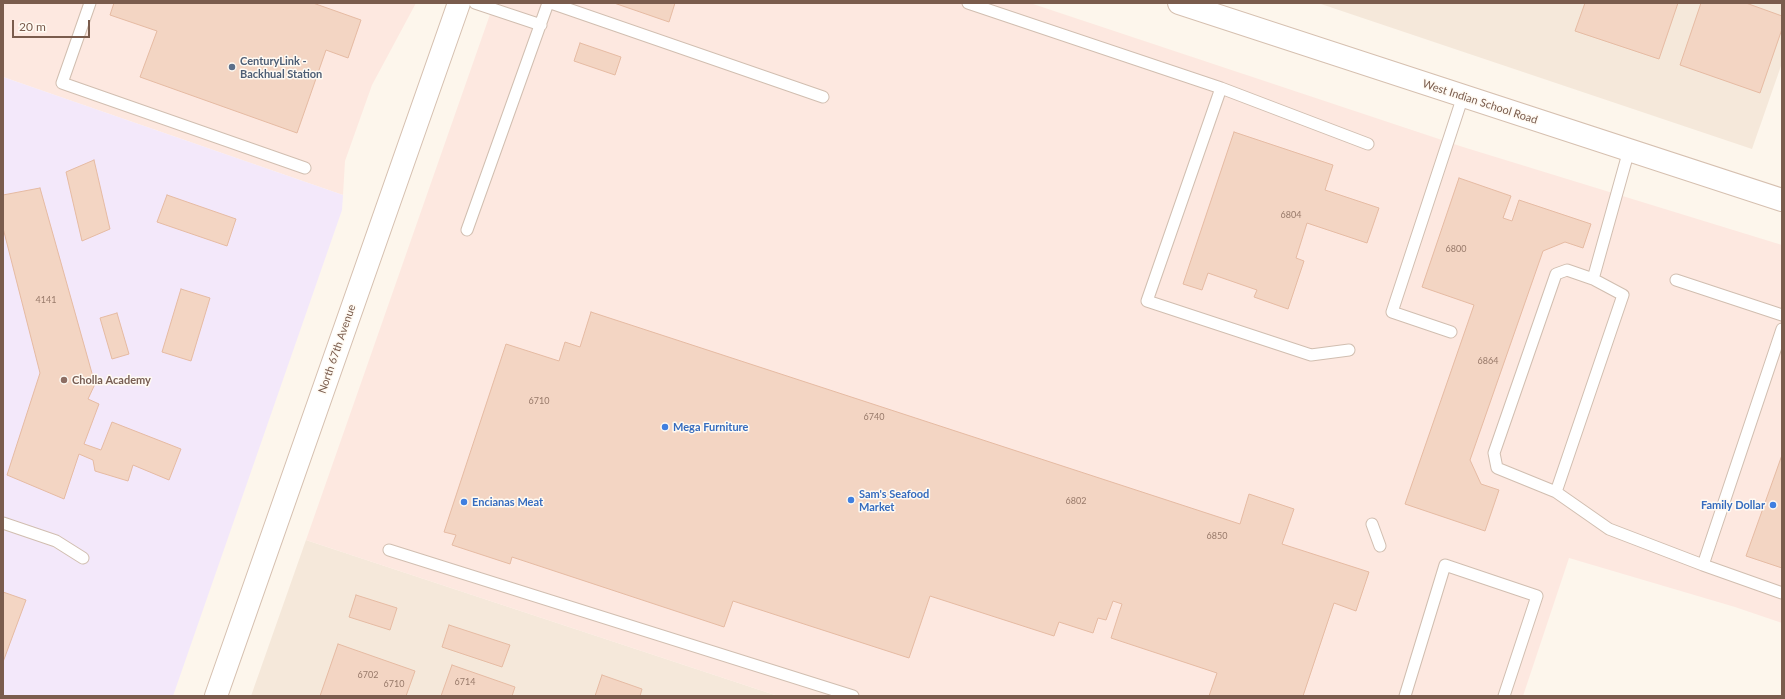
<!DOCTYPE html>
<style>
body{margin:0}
#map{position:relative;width:1785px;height:699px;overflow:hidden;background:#fdf6ec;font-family:Lato,sans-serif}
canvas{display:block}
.frame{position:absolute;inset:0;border:4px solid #7a5c4d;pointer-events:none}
.scale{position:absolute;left:12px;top:20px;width:78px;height:18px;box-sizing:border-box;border:2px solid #7a5c4d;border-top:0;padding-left:5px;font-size:12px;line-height:14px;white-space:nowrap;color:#7a5c4d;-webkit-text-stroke:3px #fffaf3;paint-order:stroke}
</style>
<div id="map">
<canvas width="1785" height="699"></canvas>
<div class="frame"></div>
<div class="scale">20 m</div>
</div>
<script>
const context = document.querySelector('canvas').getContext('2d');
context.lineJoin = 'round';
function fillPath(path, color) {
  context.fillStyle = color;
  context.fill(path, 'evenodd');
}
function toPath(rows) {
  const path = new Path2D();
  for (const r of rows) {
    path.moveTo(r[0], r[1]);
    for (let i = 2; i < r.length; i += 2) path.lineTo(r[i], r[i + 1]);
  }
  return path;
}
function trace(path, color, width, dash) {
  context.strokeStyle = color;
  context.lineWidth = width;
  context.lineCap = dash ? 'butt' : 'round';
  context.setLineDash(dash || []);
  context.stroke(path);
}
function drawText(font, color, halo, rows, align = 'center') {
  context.font = font + ' Lato,sans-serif';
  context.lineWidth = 3;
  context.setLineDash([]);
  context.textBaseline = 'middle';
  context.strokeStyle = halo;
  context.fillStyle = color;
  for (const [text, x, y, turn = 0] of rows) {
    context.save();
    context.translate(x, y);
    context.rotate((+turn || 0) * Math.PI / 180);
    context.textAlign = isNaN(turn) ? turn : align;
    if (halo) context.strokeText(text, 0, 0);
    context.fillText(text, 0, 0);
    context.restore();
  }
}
fillPath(toPath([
 [1318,3,1782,3,1782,63,1752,149],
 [306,540,778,696,251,696]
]), '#f5e8da');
fillPath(toPath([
 [3,3,416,3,372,85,345,161,343,195,3,77],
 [494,3,1030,3,1463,147,1782,245,1782,623,1735,607,1569,558,1523,696,778,696,306,540]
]), '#fde8e0');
fillPath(toPath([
 [3,77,343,195,342,210,173,696,3,696]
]), '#f3e8fa');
const building = toPath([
 [114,3,313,3,361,20,348,58,326,50,297,133,140,77,157,31,110,15,114,3],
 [614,3,675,3,669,22,614,3],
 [1585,3,1678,3,1659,59,1575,31,1585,3],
 [1701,3,1746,3,1782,16,1782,29,1760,93,1680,65,1701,3],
 [580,43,621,57,615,75,574,61,580,43],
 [1234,132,1333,165,1325,190,1379,208,1367,243,1307,223,1296,258,1304,261,1288,309,1254,297,1257,290,1208,273,1202,290,1183,284,1234,132],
 [94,160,110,229,82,241,66,172,94,160],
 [1459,178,1511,196,1503,218,1512,221,1519,200,1591,224,1583,248,1565,242,1543,251,1470,460,1481,484,1499,490,1485,531,1405,504,1474,305,1422,287,1459,178],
 [40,188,95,384,88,399,99,404,84,444,101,450,112,422,181,449,169,480,133,465,128,481,95,471,93,460,79,454,64,499,7,475,40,373,3,228,3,195,40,188],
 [167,195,236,219,227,246,157,222,167,195],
 [181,289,210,298,191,361,162,352,181,289],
 [591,312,1240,524,1249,494,1294,509,1282,544,1369,572,1356,611,1334,603,1303,696,1209,696,1217,673,1111,638,1122,604,1113,601,1106,620,1098,618,1093,633,1059,622,1054,636,930,596,909,658,733,601,724,627,512,557,510,564,452,545,456,535,444,532,506,344,559,361,565,342,580,347,591,312],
 [117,313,129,354,112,359,100,318,117,313],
 [1782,455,1782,568,1746,556,1782,455],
 [3,592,26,600,3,662,3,592],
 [356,595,397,608,390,630,349,617,356,595],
 [449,625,510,645,502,667,442,647,449,625],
 [338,644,415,671,406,696,320,696,338,644],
 [452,665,515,687,512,696,441,696,452,665],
 [602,675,642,689,640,696,595,696,602,675]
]);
fillPath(building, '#f3d5c3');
trace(building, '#e6bba3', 1);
const service = toPath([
 [90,3,62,83,305,168],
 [475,3,541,25],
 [551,3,823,97],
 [968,3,1221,88],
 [1629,150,1593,279,1623,295,1556,492,1609,529,1703,565,1782,593],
 [467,230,548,3],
 [1676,280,1782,315],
 [1451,332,1392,312,1463,96],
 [1349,350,1311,355,1147,301,1221,88,1368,144],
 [1556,492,1497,468,1494,453,1556,274,1567,270,1593,279],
 [3,523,56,541,83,558],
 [1372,524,1380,546],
 [389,550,853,696],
 [1703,565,1782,329],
 [1405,696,1445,565,1537,596,1504,696]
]);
const secondary = toPath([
 [1179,3,1782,200],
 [216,696,459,3]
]);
trace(service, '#d1beb0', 13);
trace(secondary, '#d6c0b0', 24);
trace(service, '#fff', 11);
trace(secondary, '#fff', 22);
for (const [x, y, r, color] of [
 [232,67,4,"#5c6f8a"],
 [64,380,4,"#8d6e63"],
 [665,427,4,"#3f7fe0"],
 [851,500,4,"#3f7fe0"],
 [464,502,4,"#3f7fe0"],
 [1773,505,4,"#3f7fe0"]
]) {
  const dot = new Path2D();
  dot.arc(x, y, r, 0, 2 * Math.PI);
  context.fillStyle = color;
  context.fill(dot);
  trace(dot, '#fffaf3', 1.5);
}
drawText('9px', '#987a6a', null, [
 ["6804",1291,215],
 ["6800",1456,249],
 ["4141",46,300],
 ["6864",1488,361],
 ["6710",539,401],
 ["6740",874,417],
 ["6802",1076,501],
 ["6850",1217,536],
 ["6702",368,675],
 ["6714",465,682],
 ["6710",394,684]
]);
drawText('bold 11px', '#4e5e75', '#fffaf3', [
 ["CenturyLink -",240,61],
 ["Backhual Station",240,74]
], 'left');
drawText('11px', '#7a5c4d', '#fffaf3', [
 ["West Indian School Road",1480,102,18],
 ["North 67th Avenue",337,349,-71]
]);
drawText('bold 11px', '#785e54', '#fffaf3', [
 ["Cholla Academy",72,380]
], 'left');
drawText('bold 11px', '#366cbe', '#fffaf3', [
 ["Mega Furniture",673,427],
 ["Sam's Seafood",859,494],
 ["Market",859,507],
 ["Encianas Meat",472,502],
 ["Family Dollar",1765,505,"right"]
], 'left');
</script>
